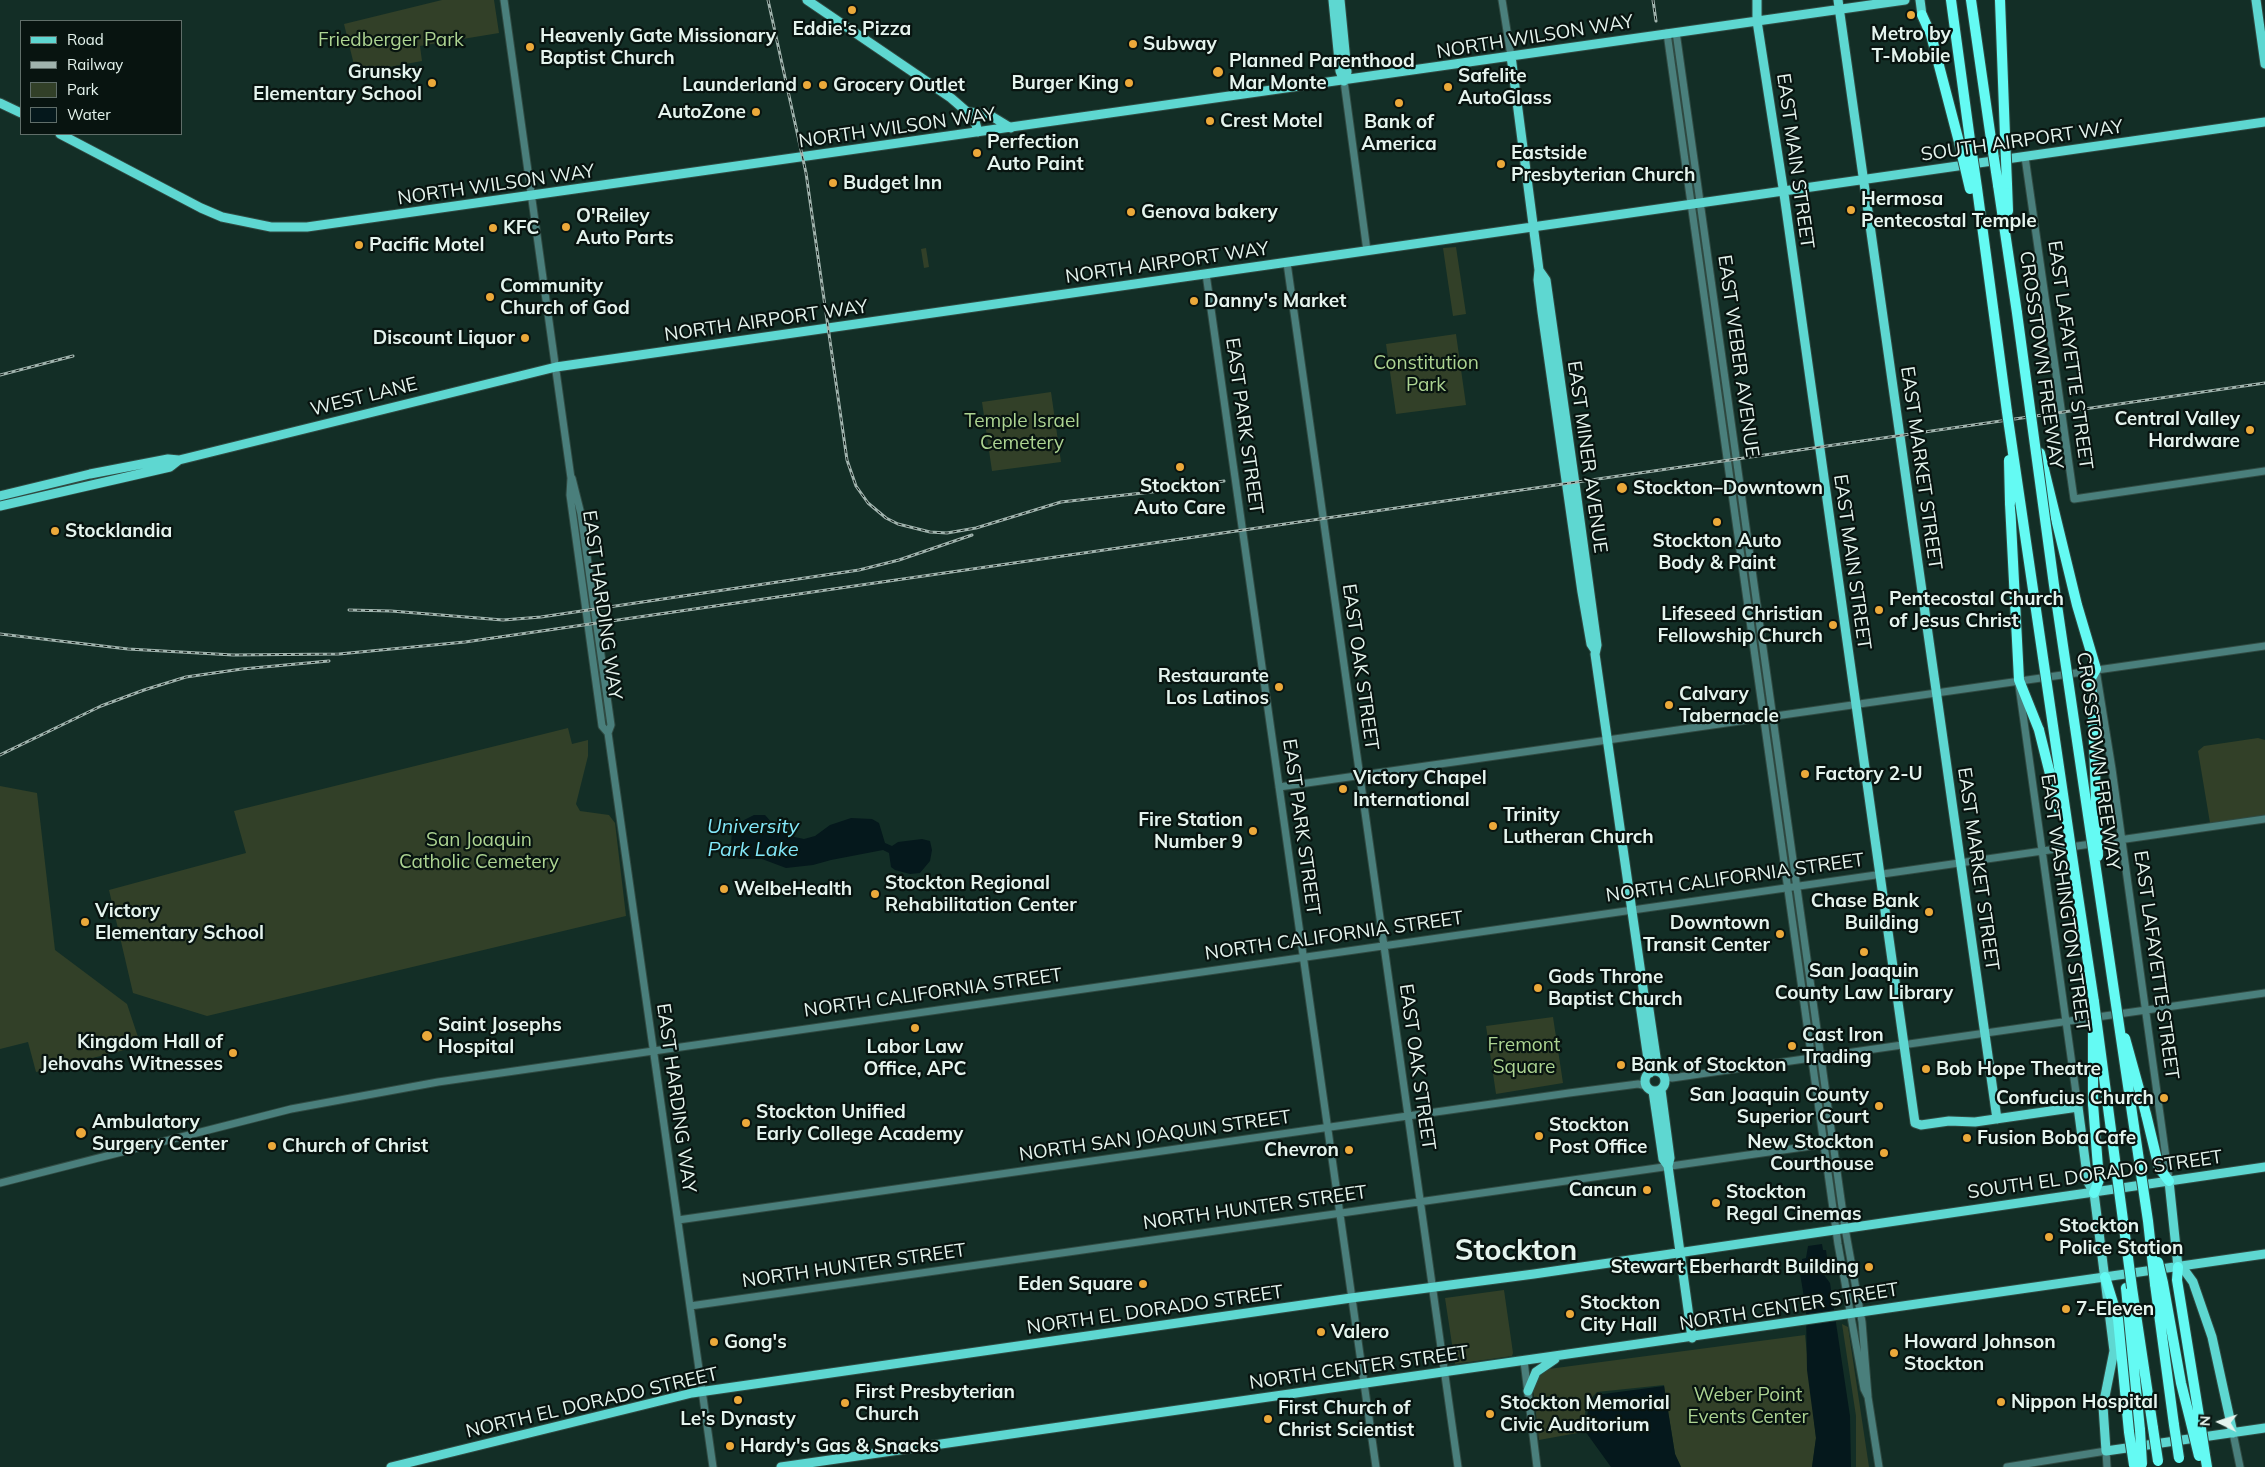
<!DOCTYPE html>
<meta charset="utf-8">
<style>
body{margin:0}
#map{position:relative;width:2265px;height:1467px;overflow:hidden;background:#132e26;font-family:Mulish,sans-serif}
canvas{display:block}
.legend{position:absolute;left:20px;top:20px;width:162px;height:115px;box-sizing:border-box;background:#081410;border:1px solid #606e69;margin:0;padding:6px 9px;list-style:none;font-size:15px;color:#e5f4ee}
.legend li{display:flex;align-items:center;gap:10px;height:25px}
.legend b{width:25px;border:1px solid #606e69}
.north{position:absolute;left:2195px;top:1397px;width:50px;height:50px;-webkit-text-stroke:4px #081410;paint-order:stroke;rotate:274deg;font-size:14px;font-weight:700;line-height:20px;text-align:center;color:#e5f4ee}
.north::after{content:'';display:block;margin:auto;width:18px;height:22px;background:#e5f4ee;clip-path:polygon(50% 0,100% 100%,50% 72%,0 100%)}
</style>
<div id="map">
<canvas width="2265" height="1467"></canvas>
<ul class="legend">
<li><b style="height:6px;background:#5ed7d1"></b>Road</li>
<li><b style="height:6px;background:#a0b3ad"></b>Railway</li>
<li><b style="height:14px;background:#324028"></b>Park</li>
<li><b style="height:14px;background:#05181c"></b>Water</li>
</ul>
<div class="north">N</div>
</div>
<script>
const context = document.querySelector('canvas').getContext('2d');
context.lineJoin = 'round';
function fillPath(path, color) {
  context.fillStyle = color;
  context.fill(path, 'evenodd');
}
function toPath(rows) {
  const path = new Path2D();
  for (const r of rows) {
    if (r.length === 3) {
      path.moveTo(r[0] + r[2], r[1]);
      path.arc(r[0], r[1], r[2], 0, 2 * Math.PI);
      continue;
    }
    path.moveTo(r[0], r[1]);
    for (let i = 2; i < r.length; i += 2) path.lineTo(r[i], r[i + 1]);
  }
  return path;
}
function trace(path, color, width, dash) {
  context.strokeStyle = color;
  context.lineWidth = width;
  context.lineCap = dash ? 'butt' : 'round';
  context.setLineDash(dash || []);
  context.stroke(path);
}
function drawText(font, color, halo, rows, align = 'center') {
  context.font = font + ' Mulish,sans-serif';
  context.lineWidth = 4.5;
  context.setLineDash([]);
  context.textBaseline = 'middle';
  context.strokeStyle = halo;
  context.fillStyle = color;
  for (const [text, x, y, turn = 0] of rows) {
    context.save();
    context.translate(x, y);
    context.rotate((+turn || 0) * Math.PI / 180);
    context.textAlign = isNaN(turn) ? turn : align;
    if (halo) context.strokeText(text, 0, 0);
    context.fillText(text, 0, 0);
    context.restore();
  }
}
fillPath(toPath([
 [442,0,494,0,499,33,420,46,422,61,356,73,344,24],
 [1456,247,1466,314,1453,316,1443,248],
 [926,248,929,267,924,268,921,249],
 [1456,334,1466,405,1396,414,1386,344],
 [1051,392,1061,462,992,471,982,402],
 [568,728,572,744,588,740,588,756,576,804,580,811,609,815,615,823,626,916,207,1016,133,993,109,890,246,853,234,811],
 [2258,738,2265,740,2265,819,2210,823,2198,751,2204,746],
 [0,786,37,793,55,950,127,1004,141,1046,36,1072,28,1042,0,1049],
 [1553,1017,1563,1083,1496,1094,1486,1026],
 [1504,1290,1513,1353,1512,1356,1455,1364,1445,1298],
 [1842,1324,1848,1327,1869,1467,1856,1467,1856,1416],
 [1805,1335,1816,1438,1812,1467,1681,1467,1675,1454,1664,1385,1597,1392,1586,1404,1583,1432,1539,1440,1533,1388,1541,1370]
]), '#324028');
fillPath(toPath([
 [754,815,765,815,775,826,790,836,804,839,815,836,830,825,851,818,872,819,879,823,885,843,892,846,898,842,922,839,930,841,932,850,930,861,920,873,910,874,895,870,891,867,889,853,883,850,831,860,813,865,786,868,762,859,739,859,733,854,731,846,732,831,740,822],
 [1822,1244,1823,1250,1826,1250,1828,1265,1824,1275,1830,1283,1850,1416,1851,1467,1812,1467,1816,1438,1807,1370,1806,1310,1799,1267,1803,1265,1802,1259,1806,1258,1808,1246],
 [1664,1386,1675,1454,1681,1467,1611,1467,1585,1431,1589,1404,1594,1402,1596,1395]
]), '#05181c');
const minor = toPath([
 [504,0,571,478,570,495,602,726,608,733],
 [1502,0,1511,56],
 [1676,32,1845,1228,1862,1322,1868,1396],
 [1667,33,1838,1244,1864,1389,1868,1397,1879,1467],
 [1344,81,1367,251],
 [2025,157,2074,499,2265,471],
 [1287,263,1458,1467],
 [1206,274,1376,1467],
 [572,478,581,514,594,606,611,725,608,733,618,803,713,1467],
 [2096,670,2112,769,2169,1179],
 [2019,686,2078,1107],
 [1279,787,2265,646],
 [1664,1076,1672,1078,2265,993],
 [0,1183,291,1109,438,1082,2265,819],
 [678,1220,1569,1093,1638,1084,1647,1086],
 [690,1306,1825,1144],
 [1524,1361,1537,1467],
 [2233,1433,2240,1467],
 [2007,1467,2106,1451,2107,1467]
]);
const major = toPath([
 [807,0,951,98,974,118,978,132],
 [1333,0,1340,71,1344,81],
 [1340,0,1347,72,1344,81],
 [1757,0,1757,21,1784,194,1915,1123,1921,1125,1949,1121,1975,1122,2078,1107,2088,1182,2094,1193,2114,1351,2103,1406,2106,1451,2265,1428],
 [1838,0,1997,1119],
 [1920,0,1922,15],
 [2256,0,2265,64],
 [1511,56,1539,270,1538,280,1542,312,1582,592,1591,644,1595,650],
 [0,103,21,113],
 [969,112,988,114,1011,128],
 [60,134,201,208,222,217,271,227,307,227,1905,0],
 [1539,270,1546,280,1576,491,1597,645,1595,654,1644,995,1648,1003,1658,1071],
 [0,496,90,474,168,459,179,460,556,367,2265,122],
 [0,506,170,467,179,460],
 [1644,995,1640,1004,1650,1073],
 [1655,1081,10],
 [1661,1090,1670,1158,1668,1166,1692,1338],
 [1653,1091,1663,1159,1668,1166],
 [2169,1181,2178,1267],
 [2178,1267,2185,1271,2193,1282,2212,1337,2233,1433],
 [1528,1391,1536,1372,1555,1359],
 [391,1467,692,1393,1351,1298,1534,1274,2265,1167],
 [781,1467,2265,1254]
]);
const highway = toPath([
 [1951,0,1970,140],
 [1971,0,1991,139],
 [2000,0,2005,136],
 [1922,15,1931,35,1959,142],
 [2007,184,2008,211],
 [1998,185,2017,313],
 [1977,188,2007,412],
 [2040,453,2077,605,2096,669,2091,678,2093,715],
 [2010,503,2019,680,2039,730],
 [2076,883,2094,1002],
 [2093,1104,2099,1180,2094,1193],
 [2146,1114,2159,1168,2169,1181],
 [2178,1267,2177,1280,2200,1422],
 [2105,1277,2118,1319,2129,1432],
 [2163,1283,2181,1383,2191,1423],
 [2155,1284,2174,1425],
 [2126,1288,2140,1430],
 [2132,1288,2153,1428],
 [2205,1455,2207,1467]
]);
trace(minor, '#304a42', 9);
trace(major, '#304a42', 11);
trace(highway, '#304a42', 12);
trace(minor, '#4a7f7c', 7);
trace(major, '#5ed7d1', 9);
trace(highway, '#64faf3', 10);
const rail = toPath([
 [768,0,806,173,847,460,856,486,868,503,886,518,898,524,930,532,947,533,976,528,1061,502,1161,491,1224,481],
 [1653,0,1656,21],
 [0,375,73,356],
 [349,610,391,611,503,620,541,617,859,570,899,560,972,535],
 [0,634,128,649,233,655,339,654,465,642,2265,383],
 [0,755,101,706,144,690,186,677,242,669,329,661]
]);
trace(rail, '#a0b3ad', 3);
trace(rail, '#081410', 1, [4]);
const highwayBridge = toPath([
 [2005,136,2007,184],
 [1991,139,1998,185],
 [1970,140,1977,188],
 [1959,142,1970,189],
 [2017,313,2054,585,2148,1221,2155,1284],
 [2007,412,2076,883],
 [2009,460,2010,503],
 [2093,715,2098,856],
 [2039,730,2060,814],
 [2094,1002,2132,1288],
 [2093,1031,2093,1104],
 [2125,1038,2146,1114],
 [2158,1262,2163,1283],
 [2200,1422,2205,1455],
 [2191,1423,2199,1456],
 [2174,1425,2179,1458],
 [2153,1428,2158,1461],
 [2140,1430,2142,1464],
 [2129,1432,2134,1465]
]);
trace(highwayBridge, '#304a42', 12, []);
trace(highwayBridge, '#64faf3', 10);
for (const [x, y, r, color] of [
 [852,10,5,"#eca93a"],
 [1911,15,5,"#eca93a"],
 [1133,44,5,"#eca93a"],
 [530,47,5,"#eca93a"],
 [1218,72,6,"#eca93a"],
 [432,83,5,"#eca93a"],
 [1129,83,5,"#eca93a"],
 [807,85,5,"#eca93a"],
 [823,85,5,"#eca93a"],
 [1448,87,5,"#eca93a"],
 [1399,103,5,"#eca93a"],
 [756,112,5,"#eca93a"],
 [1210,121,5,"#eca93a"],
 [977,153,5,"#eca93a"],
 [1501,164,5,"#eca93a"],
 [833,183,5,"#eca93a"],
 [1851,210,5,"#eca93a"],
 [1131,212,5,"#eca93a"],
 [566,227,5,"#eca93a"],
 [493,228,5,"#eca93a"],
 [359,245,5,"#eca93a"],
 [490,297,5,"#eca93a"],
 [1194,301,5,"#eca93a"],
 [525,338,5,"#eca93a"],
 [2250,430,5,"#eca93a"],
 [1180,467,5,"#eca93a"],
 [1622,488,6,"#eca93a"],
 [1717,522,5,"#eca93a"],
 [55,531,5,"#eca93a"],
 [1879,610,5,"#eca93a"],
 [1833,625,5,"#eca93a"],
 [1279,687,5,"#eca93a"],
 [1669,705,5,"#eca93a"],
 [1805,774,5,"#eca93a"],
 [1343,789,5,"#eca93a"],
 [1493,826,5,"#eca93a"],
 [1253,831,5,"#eca93a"],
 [724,889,5,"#eca93a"],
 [875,894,5,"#eca93a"],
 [1929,912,5,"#eca93a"],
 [85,922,5,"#eca93a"],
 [1780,934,5,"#eca93a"],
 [1864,952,5,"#eca93a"],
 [1538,988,5,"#eca93a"],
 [915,1028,5,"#eca93a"],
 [427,1036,6,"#eca93a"],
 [1792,1046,5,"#eca93a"],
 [233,1053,5,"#eca93a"],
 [1621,1065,5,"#eca93a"],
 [1926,1069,5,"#eca93a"],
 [2164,1098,5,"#eca93a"],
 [1879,1106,5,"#eca93a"],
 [746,1123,5,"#eca93a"],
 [81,1133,6,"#eca93a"],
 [1539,1136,5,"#eca93a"],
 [1967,1138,5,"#eca93a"],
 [272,1146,5,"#eca93a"],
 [1349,1150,5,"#eca93a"],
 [1884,1153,5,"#eca93a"],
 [1647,1190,5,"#eca93a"],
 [1716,1203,5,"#eca93a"],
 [2049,1237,5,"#eca93a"],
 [1869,1267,5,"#eca93a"],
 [1143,1284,5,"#eca93a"],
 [2066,1309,5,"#eca93a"],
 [1570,1314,5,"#eca93a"],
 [1321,1332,5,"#eca93a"],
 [714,1342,5,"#eca93a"],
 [1894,1353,5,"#eca93a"],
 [738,1400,5,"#eca93a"],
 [2001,1402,5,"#eca93a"],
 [845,1403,5,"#eca93a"],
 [1490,1414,5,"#eca93a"],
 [1268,1419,5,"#eca93a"],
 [730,1446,5,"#eca93a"]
]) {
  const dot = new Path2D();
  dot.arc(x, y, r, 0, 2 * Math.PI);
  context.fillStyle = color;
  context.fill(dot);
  trace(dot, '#081410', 2);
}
drawText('bold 19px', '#e5f4ee', '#081410', [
 ["Eddie's Pizza",852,29,"center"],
 ["Metro by",1911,34,"center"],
 ["T-Mobile",1911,56,"center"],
 ["Heavenly Gate Missionary",540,36],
 ["Baptist Church",540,58],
 ["Subway",1143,44],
 ["Planned Parenthood",1229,61],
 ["Mar Monte",1229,83],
 ["Grunsky",422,72,"right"],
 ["Elementary School",422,94,"right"],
 ["Safelite",1458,76],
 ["AutoGlass",1458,98],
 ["Burger King",1119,83,"right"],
 ["Launderland",797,85,"right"],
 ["Grocery Outlet",833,85],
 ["AutoZone",746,112,"right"],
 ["Crest Motel",1220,121],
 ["Bank of",1399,122,"center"],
 ["America",1399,144,"center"],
 ["Perfection",987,142],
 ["Auto Paint",987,164],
 ["Eastside",1511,153],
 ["Presbyterian Church",1511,175],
 ["Budget Inn",843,183],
 ["Hermosa",1861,199],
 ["Pentecostal Temple",1861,221],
 ["Genova bakery",1141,212],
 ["O'Reiley",576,216],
 ["Auto Parts",576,238],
 ["KFC",503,228],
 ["Pacific Motel",369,245],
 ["Community",500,286],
 ["Church of God",500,308],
 ["Danny's Market",1204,301],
 ["Discount Liquor",515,338,"right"],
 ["Central Valley",2240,419,"right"],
 ["Hardware",2240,441,"right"],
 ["Stockton",1180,486,"center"],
 ["Auto Care",1180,508,"center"],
 ["Stockton–Downtown",1633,488],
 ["Stocklandia",65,531],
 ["Stockton Auto",1717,541,"center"],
 ["Body & Paint",1717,563,"center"],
 ["Pentecostal Church",1889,599],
 ["of Jesus Christ",1889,621],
 ["Lifeseed Christian",1823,614,"right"],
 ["Fellowship Church",1823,636,"right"],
 ["Restaurante",1269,676,"right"],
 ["Los Latinos",1269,698,"right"],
 ["Calvary",1679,694],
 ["Tabernacle",1679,716],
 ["Factory 2-U",1815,774],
 ["Victory Chapel",1353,778],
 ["International",1353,800],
 ["Trinity",1503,815],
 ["Lutheran Church",1503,837],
 ["Fire Station",1243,820,"right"],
 ["Number 9",1243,842,"right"],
 ["Stockton Regional",885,883],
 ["Rehabilitation Center",885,905],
 ["WelbeHealth",734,889],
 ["Chase Bank",1919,901,"right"],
 ["Building",1919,923,"right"],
 ["Victory",95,911],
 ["Elementary School",95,933],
 ["Downtown",1770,923,"right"],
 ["Transit Center",1770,945,"right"],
 ["San Joaquin",1864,971,"center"],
 ["County Law Library",1864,993,"center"],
 ["Gods Throne",1548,977],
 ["Baptist Church",1548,999],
 ["Saint Josephs",438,1025],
 ["Hospital",438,1047],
 ["Cast Iron",1802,1035],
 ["Trading",1802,1057],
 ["Kingdom Hall of",223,1042,"right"],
 ["Jehovahs Witnesses",223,1064,"right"],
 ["Labor Law",915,1047,"center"],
 ["Office, APC",915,1069,"center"],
 ["Bank of Stockton",1631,1065],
 ["Bob Hope Theatre",1936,1069],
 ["San Joaquin County",1869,1095,"right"],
 ["Superior Court",1869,1117,"right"],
 ["Confucius Church",2154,1098,"right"],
 ["Stockton Unified",756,1112],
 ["Early College Academy",756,1134],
 ["Ambulatory",92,1122],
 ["Surgery Center",92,1144],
 ["Stockton",1549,1125],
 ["Post Office",1549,1147],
 ["Fusion Boba Cafe",1977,1138],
 ["New Stockton",1874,1142,"right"],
 ["Courthouse",1874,1164,"right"],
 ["Church of Christ",282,1146],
 ["Chevron",1339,1150,"right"],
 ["Cancun",1637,1190,"right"],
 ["Stockton",1726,1192],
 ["Regal Cinemas",1726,1214],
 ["Stockton",2059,1226],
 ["Police Station",2059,1248],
 ["Stewart Eberhardt Building",1859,1267,"right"],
 ["Eden Square",1133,1284,"right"],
 ["Stockton",1580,1303],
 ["City Hall",1580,1325],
 ["7-Eleven",2076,1309],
 ["Valero",1331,1332],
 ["Gong's",724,1342],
 ["Howard Johnson",1904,1342],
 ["Stockton",1904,1364],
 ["First Presbyterian",855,1392],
 ["Church",855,1414],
 ["Nippon Hospital",2011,1402],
 ["Stockton Memorial",1500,1403],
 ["Civic Auditorium",1500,1425],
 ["First Church of",1278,1408],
 ["Christ Scientist",1278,1430],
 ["Le's Dynasty",738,1419,"center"],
 ["Hardy's Gas & Snacks",740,1446]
], 'left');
drawText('19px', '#e5f4ee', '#081410', [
 ["NORTH WILSON WAY",1535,37,-9],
 ["NORTH WILSON WAY",897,128,-8],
 ["SOUTH AIRPORT WAY",2022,141,-8],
 ["EAST MAIN STREET",1795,161,82],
 ["NORTH WILSON WAY",496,185,-8],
 ["NORTH AIRPORT WAY",1167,263,-8],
 ["NORTH AIRPORT WAY",766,321,-8],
 ["EAST LAFAYETTE STREET",2070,355,82],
 ["EAST WEBER AVENUE",1738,356,82],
 ["CROSSTOWN FREEWAY",2041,360,82],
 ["WEST LANE",364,397,-14],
 ["EAST PARK STREET",1244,426,82],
 ["EAST MINER AVENUE",1587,457,82],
 ["EAST MARKET STREET",1921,468,82],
 ["EAST MAIN STREET",1852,562,82],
 ["EAST HARDING WAY",602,605,82],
 ["EAST OAK STREET",1360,667,82],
 ["CROSSTOWN FREEWAY",2098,761,82],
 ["EAST PARK STREET",1301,827,82],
 ["EAST MARKET STREET",1978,869,82],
 ["NORTH CALIFORNIA STREET",1735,878,-8],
 ["EAST WASHINGTON STREET",2065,903,82],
 ["NORTH CALIFORNIA STREET",1334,936,-8],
 ["EAST LAFAYETTE STREET",2156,965,82],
 ["NORTH CALIFORNIA STREET",933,993,-8],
 ["EAST OAK STREET",1417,1067,82],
 ["EAST HARDING WAY",676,1098,82],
 ["NORTH SAN JOAQUIN STREET",1155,1136,-8],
 ["SOUTH EL DORADO STREET",2095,1175,-8],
 ["NORTH HUNTER STREET",1255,1208,-8],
 ["NORTH HUNTER STREET",854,1266,-8],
 ["NORTH CENTER STREET",1789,1307,-9],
 ["NORTH EL DORADO STREET",1155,1310,-8],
 ["NORTH CENTER STREET",1359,1368,-8],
 ["NORTH EL DORADO STREET",592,1403,-13]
]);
drawText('19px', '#add492', '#081410', [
 ["Friedberger Park",391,40],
 ["Constitution",1426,363],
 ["Park",1426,385],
 ["Temple Israel",1022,421],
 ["Cemetery",1022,443],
 ["San Joaquin",479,840],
 ["Catholic Cemetery",479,862],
 ["Fremont",1524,1045],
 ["Square",1524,1067],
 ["Weber Point",1748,1395],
 ["Events Center",1748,1417]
]);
drawText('italic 20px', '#83e8f9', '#081410', [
 ["University",753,827],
 ["Park Lake",753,850]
]);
drawText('bold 29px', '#e5f4ee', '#081410', [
 ["Stockton",1516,1251]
]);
</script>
